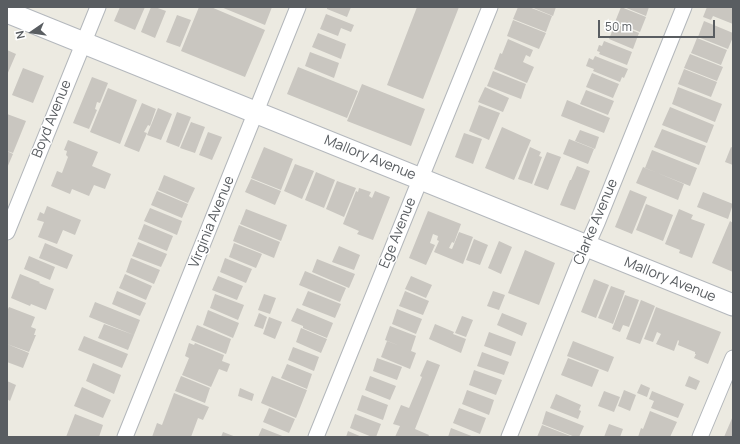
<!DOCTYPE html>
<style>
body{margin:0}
#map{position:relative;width:740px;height:444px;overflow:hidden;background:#eceae1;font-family:Manrope,sans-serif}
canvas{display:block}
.frame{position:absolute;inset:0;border:8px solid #595d61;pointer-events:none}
.north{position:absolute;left:12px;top:12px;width:40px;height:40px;-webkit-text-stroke:3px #fff;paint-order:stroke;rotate:257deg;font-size:11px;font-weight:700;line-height:16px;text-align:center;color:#595d61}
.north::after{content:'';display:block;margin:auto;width:14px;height:18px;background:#595d61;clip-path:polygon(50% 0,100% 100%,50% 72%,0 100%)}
.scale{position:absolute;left:598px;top:20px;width:117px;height:18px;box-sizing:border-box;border:2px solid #595d61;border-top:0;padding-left:5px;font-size:12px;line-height:14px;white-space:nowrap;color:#595d61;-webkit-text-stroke:3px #fff;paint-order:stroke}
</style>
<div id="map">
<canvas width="740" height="444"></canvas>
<div class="frame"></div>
<div class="north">N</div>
<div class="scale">50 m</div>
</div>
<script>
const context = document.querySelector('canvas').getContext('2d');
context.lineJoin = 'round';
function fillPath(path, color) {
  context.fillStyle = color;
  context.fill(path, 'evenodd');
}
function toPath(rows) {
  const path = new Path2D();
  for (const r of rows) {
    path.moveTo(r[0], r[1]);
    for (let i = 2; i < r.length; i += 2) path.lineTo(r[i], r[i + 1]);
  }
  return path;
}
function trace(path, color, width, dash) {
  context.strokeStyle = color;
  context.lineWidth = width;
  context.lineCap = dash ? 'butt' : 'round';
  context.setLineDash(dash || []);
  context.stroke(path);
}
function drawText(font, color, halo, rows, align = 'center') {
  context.font = font + ' Manrope,sans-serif';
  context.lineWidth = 3;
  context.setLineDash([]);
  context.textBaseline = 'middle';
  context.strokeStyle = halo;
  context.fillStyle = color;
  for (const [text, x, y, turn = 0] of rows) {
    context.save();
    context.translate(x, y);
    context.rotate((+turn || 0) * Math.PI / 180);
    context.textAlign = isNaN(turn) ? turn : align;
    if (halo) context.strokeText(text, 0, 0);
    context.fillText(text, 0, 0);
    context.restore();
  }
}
fillPath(toPath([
 [120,7,145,7,135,30,114,21],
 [151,7,155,7,166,11,155,38,141,32],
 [199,7,211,7,265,30,245,77,181,51],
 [221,7,272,7,265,25],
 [327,7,351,7,347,17,327,9],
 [417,7,459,7,423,99,387,85],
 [518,7,529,7,552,16,546,32,513,19],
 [531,7,556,7,553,16],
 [621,7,646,17,640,32,615,22],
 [624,7,649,7,646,16],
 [707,7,733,7,733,24,713,16,711,20,703,17],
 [326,14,354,25,351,32,341,28,338,36,320,29],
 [177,15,191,20,180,47,166,42],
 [513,20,546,33,539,49,507,36],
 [704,21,733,33,733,37,728,49,698,37],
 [615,24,639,33,633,49,609,39],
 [318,33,346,44,341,59,312,47],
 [697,38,727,50,721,65,691,53],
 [508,39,533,50,530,57,526,55,523,62,534,67,527,83,494,69,500,53,502,54],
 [604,41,632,52,627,65,599,54,600,52,597,51,599,45,602,46],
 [7,50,16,54,7,75],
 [310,52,339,63,334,78,305,66],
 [690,54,723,67,717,81,684,68],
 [595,56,628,69,624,78,622,77,620,82,593,71,594,69,586,66,589,58,593,60],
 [298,67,358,91,347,118,287,94],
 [23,68,44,76,33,103,12,95],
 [684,69,717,82,711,97,678,84],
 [493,71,526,84,521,99,487,86],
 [592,73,619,84,613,98,586,87],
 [92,77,108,83,100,103,97,102,95,109,97,110,89,129,73,123],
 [362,84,425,109,411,146,347,121],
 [485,87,509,98,503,112,478,102],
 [678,87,722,104,715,122,672,104],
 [108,88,137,100,120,144,90,132],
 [586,90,614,101,608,115,580,104],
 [567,100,610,118,604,133,561,116],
 [142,103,156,109,150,126,148,125,144,132,147,133,139,152,124,146],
 [479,105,500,113,489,140,469,131],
 [670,107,714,125,707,143,662,125],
 [158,108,172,114,161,140,147,135],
 [177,112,191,117,179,147,166,142],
 [7,114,26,121,13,153,7,151],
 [191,122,205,127,195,153,180,148],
 [502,127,531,140,514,180,485,168],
 [662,129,706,146,699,165,654,147],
 [580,130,599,137,595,149,575,141],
 [208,132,222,137,212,160,199,155],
 [464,133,482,139,473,164,455,157],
 [569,139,594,149,588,164,563,154],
 [68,140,98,152,92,166,111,174,105,189,94,185,89,196,72,189,70,194,51,186,57,171,62,173,68,157,66,155,67,151,64,150],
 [264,147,293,159,281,190,251,178],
 [530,147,541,152,539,156,542,157,532,184,518,179],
 [731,147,733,148,733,165,725,162],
 [652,150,697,168,690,186,645,168],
 [7,151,13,154,7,168],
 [547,152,561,157,548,190,534,185],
 [295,164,314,171,302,199,284,191],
 [577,166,590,171,575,210,560,205,570,180,571,180],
 [643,167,684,184,678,200,636,183],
 [316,172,335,180,324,208,305,200],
 [164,175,195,188,188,203,158,190],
 [251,179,281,191,275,205,245,192],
 [337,181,356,188,344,217,326,209],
 [359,188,371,192,369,196,372,198,375,191,390,197,373,240,357,234,359,231,343,224,356,191,358,192],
 [630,190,647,197,632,234,615,227],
 [157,191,188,204,182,218,151,205],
 [703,192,733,204,728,219,697,207],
 [646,204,673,215,663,241,636,230],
 [47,206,81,220,75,235,63,230,57,244,38,237,44,222,37,220,40,212,44,214],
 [150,208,182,221,177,235,144,221],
 [246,209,287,225,281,241,240,224],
 [679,209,693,215,691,219,705,224,692,258,679,253,680,250,665,244],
 [428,211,461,224,454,243,452,242,449,248,452,249,459,232,473,237,463,264,434,252,439,241,437,240,438,236,433,234,430,243,435,245,426,265,409,258],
 [730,221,733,223,733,272,712,263],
 [144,224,173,236,167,251,138,239],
 [239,225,280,242,274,258,233,241],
 [474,239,488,245,480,265,466,260],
 [499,241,512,247,501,274,488,268],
 [138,242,167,254,161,267,132,256],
 [45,243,73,255,67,269,39,258],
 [234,243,262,254,256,268,229,257],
 [339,246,360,255,354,270,332,262],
 [525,250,555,263,539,305,508,293],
 [29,256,55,267,50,280,24,269],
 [131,258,160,270,154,284,126,272],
 [225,258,252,269,246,283,220,272],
 [317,259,355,274,349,288,312,272],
 [305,271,346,288,340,302,299,285],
 [20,274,40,282,39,283,54,289,46,310,31,304,30,306,11,298],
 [125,274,152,286,146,300,119,288],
 [218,276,243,286,237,300,212,290],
 [411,276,432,285,426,298,405,289],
 [594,279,609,285,596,318,581,312],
 [611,286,625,291,613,324,598,318],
 [117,291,146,303,140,316,112,304],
 [308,291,341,304,335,318,302,305],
 [405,291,429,301,423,315,399,306],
 [493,291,505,295,499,310,487,306],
 [215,294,244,305,238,320,210,308],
 [264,294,276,298,270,314,258,310],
 [625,295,639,300,629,327,623,325,620,332,612,329],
 [641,300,655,306,640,344,626,339],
 [95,302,140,320,134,335,89,317],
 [9,307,35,317,31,327,36,329,34,335,36,335,29,352,7,344,7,311],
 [656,307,721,332,708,364,694,358,696,354,695,354,695,352,678,345,679,341,678,340,674,351,656,344,661,334,657,332,653,342,644,339],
 [297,308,333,323,327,338,303,328,303,326,291,321],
 [397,309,422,319,416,334,392,324],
 [208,310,239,323,233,338,203,325],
 [259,313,267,317,263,329,254,326],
 [502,313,527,323,522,336,497,325],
 [462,316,473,320,466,337,455,333],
 [269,317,282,322,275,339,263,334],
 [104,324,134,335,128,350,98,338],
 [435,324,454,332,453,334,466,339,461,353,429,339],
 [197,325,231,339,226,354,191,340],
 [390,326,416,336,411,351,416,353,410,369,381,357,387,341,400,346,385,340],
 [301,328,327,339,321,353,296,342],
 [489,332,516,342,511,356,484,346],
 [84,336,128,354,122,368,78,350],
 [573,341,614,357,608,372,567,356],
 [189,343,194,345,195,343,224,355,222,361,230,364,227,372,219,369,211,387,182,375,189,358,185,356],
 [7,344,29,353,23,368,7,362],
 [293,347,319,357,314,371,288,360],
 [482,352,509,362,504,375,477,366],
 [377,358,402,367,397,380,373,371],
 [568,358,599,370,592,387,561,375],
 [427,360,440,365,415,429,429,435,428,437,395,437,400,426,393,424,401,405,409,408,422,377,420,376],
 [93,363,121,375,114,394,86,381],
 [287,364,312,374,307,389,281,378],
 [474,370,502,380,496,395,469,385],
 [181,376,210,388,205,403,175,391],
 [272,376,307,390,296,418,261,403],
 [370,376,396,386,390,400,365,390],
 [689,376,700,381,696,390,685,386],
 [7,381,16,385,10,401,7,399],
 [641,384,650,388,647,397,637,393],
 [82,387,111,400,103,418,74,406],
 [240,388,254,394,252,401,238,396],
 [467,390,494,400,489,415,462,404],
 [624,390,636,395,630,411,618,406],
 [604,391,620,397,614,412,598,406],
 [652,391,684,404,678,418,651,408,654,401,649,399],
 [174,393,209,407,203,420,198,418,191,437,152,437,157,423,162,425],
 [556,394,581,405,579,410,581,411,578,419,550,408],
 [362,395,388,405,383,420,357,410],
 [269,408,295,419,289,433,263,422],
 [459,408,486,418,480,434,453,423],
 [546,411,584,426,579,437,575,437,542,424],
 [650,411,677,422,670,437,638,437,641,428,643,429],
 [75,414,103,425,99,437,66,437],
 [355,414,381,424,376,437,372,437,350,428],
 [733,416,733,437,724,437],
 [609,424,623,429,620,437,604,437],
 [542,425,573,437,537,437],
 [262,428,285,437,258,437],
 [451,428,474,437,448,437],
 [348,431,362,437,346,437],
 [223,432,236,437,221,437]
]), '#c9c6c0');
const street = toPath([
 [7,232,98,7],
 [125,437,298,7],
 [316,437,490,7],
 [509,437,577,268,597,223,684,7],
 [700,437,733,358]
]);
const secondary = toPath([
 [7,12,733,305]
]);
trace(street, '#b3b7bb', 17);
trace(secondary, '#b4b8bd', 23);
trace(street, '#fff', 15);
trace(secondary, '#fff', 21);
drawText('14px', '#595d61', '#fff', [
 ["Boyd Avenue",52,119,-68],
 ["Mallory Avenue",370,158,22],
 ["Virginia Avenue",212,222,-68],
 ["Clarke Avenue",596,222,-67],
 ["Ege Avenue",398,233,-68],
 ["Mallory Avenue",670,280,22]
]);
</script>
